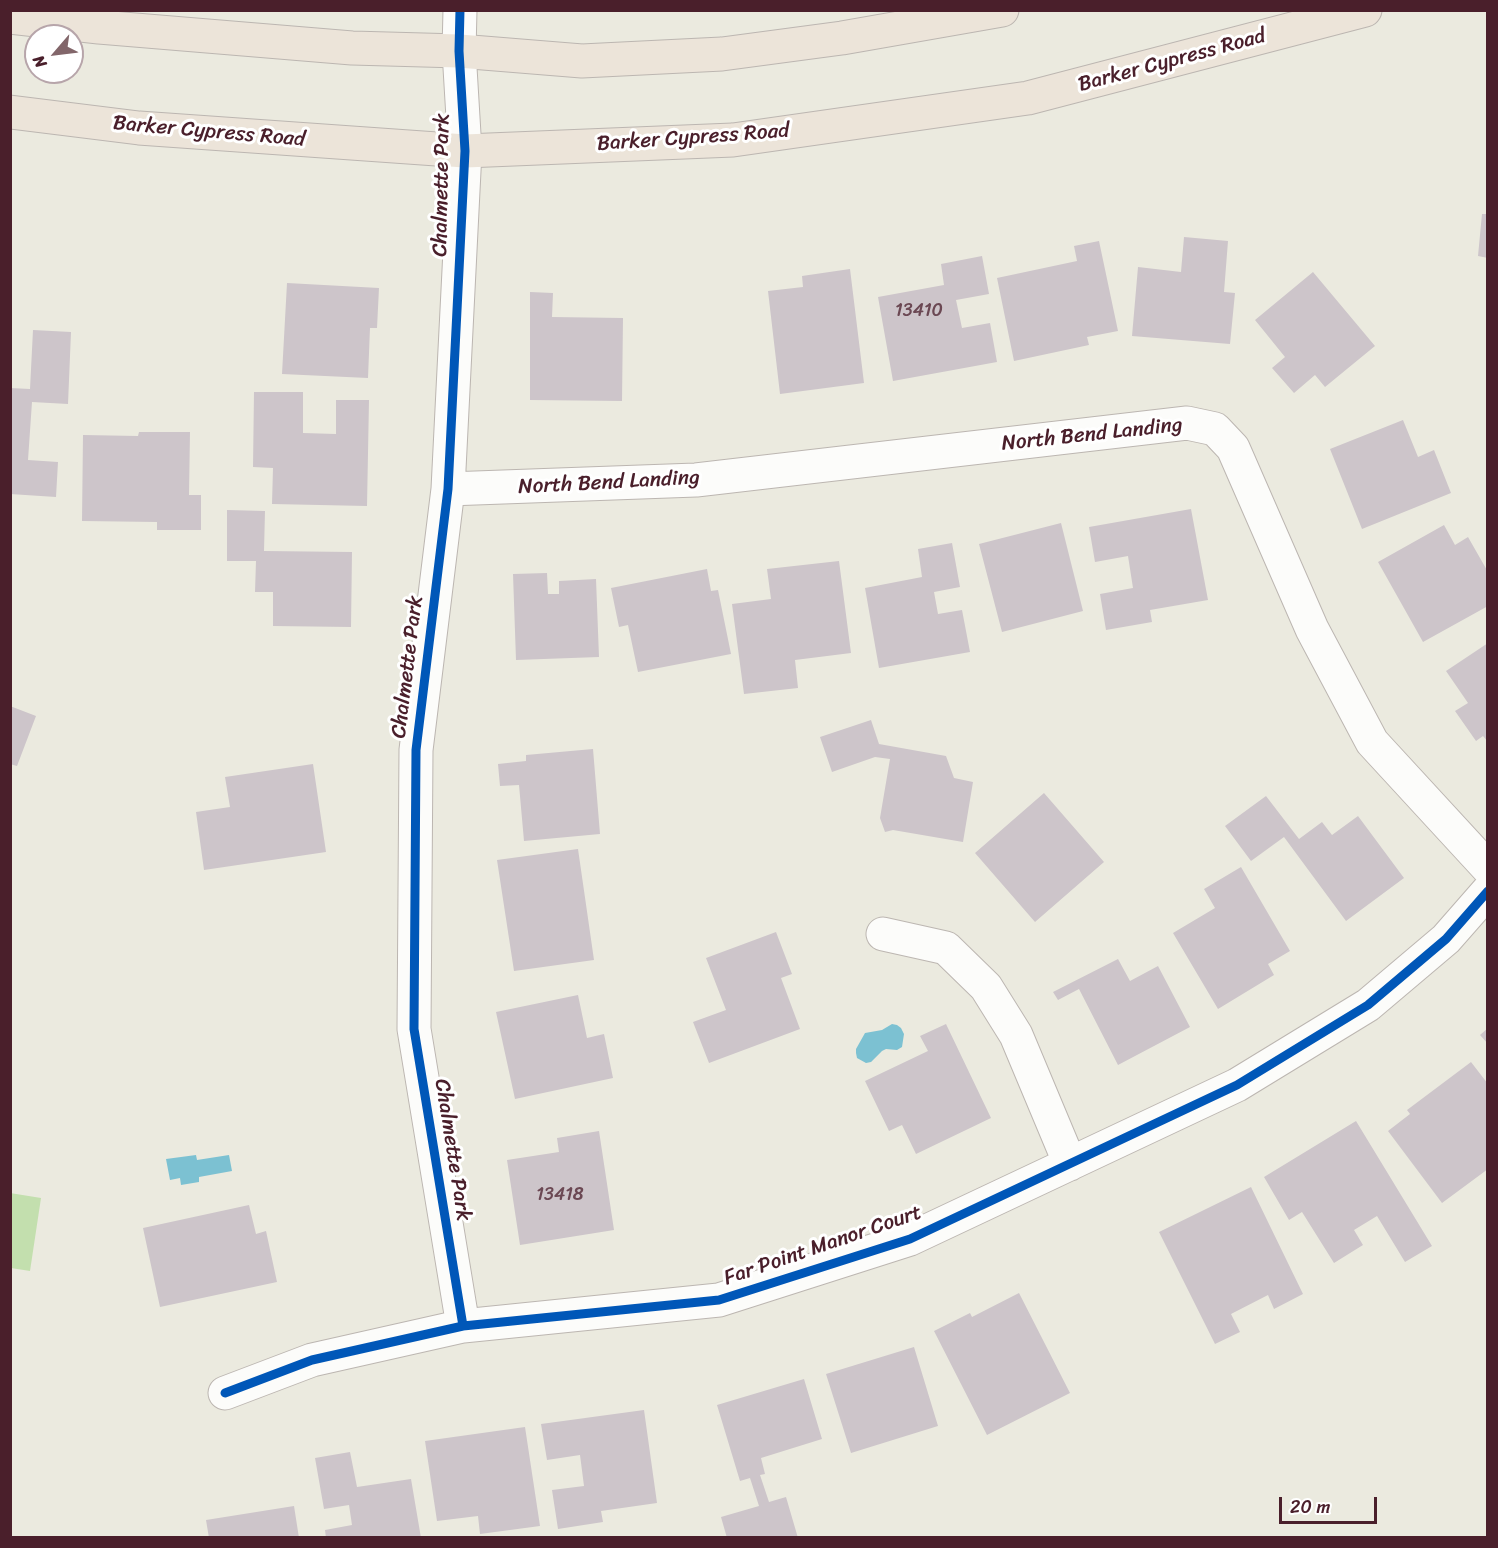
<!DOCTYPE html>
<style>
body{margin:0}
#map{position:relative;width:1498px;height:1548px;overflow:hidden;background:#ebeadf;font-family:Sriracha,sans-serif}
canvas{display:block}
.frame{position:absolute;inset:0;border:12px solid #4a1f2b;pointer-events:none}
.north{position:absolute;left:24px;top:24px;width:60px;height:60px;box-sizing:border-box;background:#fff;border:2px solid #b7a5aa;border-radius:50%;rotate:242deg;font-size:16px;font-weight:700;line-height:24px;text-align:center;color:#4a1f2b}
.north::after{content:'';display:block;margin:auto;width:21px;height:27px;background:#82666a;clip-path:polygon(50% 0,100% 100%,50% 72%,0 100%)}
.scale{position:absolute;left:1279px;top:1497px;width:98px;height:27px;box-sizing:border-box;border:3px solid #4a1f2b;border-top:0;padding-left:8px;font-size:18px;line-height:21px;white-space:nowrap;color:#4a1f2b;-webkit-text-stroke:4px #fff;paint-order:stroke}
</style>
<div id="map">
<canvas width="1498" height="1548"></canvas>
<div class="frame"></div>
<div class="north">N</div>
<div class="scale">20 m</div>
</div>
<script>
const context = document.querySelector('canvas').getContext('2d');
context.lineJoin = 'round';
function fillPath(path, color) {
  context.fillStyle = color;
  context.fill(path, 'evenodd');
}
function toPath(rows) {
  const path = new Path2D();
  for (const r of rows) {
    path.moveTo(r[0], r[1]);
    for (let i = 2; i < r.length; i += 2) path.lineTo(r[i], r[i + 1]);
  }
  return path;
}
function trace(path, color, width, dash) {
  context.strokeStyle = color;
  context.lineWidth = width;
  context.lineCap = dash ? 'butt' : 'round';
  context.setLineDash(dash || []);
  context.stroke(path);
}
function drawText(font, color, halo, rows, align = 'center') {
  context.font = font + ' Sriracha,sans-serif';
  context.lineWidth = 6;
  context.setLineDash([]);
  context.textBaseline = 'middle';
  context.strokeStyle = halo;
  context.fillStyle = color;
  for (const [text, x, y, turn = 0] of rows) {
    context.save();
    context.translate(x, y);
    context.rotate((+turn || 0) * Math.PI / 180);
    context.textAlign = isNaN(turn) ? turn : align;
    if (halo) context.strokeText(text, 0, 0);
    context.fillText(text, 0, 0);
    context.restore();
  }
}
fillPath(toPath([
 [10,1193,41,1198,30,1271,11,1268]
]), '#c3dfae');
fillPath(toPath([
 [892,1024,897,1025,901,1028,904,1034,902,1047,897,1050,886,1049,882,1051,871,1062,866,1063,857,1058,856,1053,856,1049,865,1033,882,1030],
 [196,1155,197,1160,229,1155,232,1171,199,1177,199,1182,181,1185,180,1178,170,1180,166,1159]
]), '#7cc1d2');
fillPath(toPath([
 [1482,214,1488,214,1488,258,1478,256],
 [1184,237,1228,241,1224,292,1235,293,1230,344,1132,336,1138,267,1181,272],
 [1099,241,1118,331,1087,337,1089,345,1014,361,997,278,1077,261,1074,246],
 [982,256,989,294,956,300,962,328,990,323,997,362,893,381,878,297,944,285,941,264],
 [850,269,864,383,780,394,768,291,803,287,802,276],
 [1313,272,1375,346,1325,387,1315,375,1294,393,1272,368,1285,357,1255,320],
 [287,283,379,288,377,328,370,328,368,378,282,374],
 [530,292,553,293,552,317,623,318,622,401,530,400],
 [33,330,71,332,68,404,32,402,28,460,58,462,56,497,10,494,10,388,30,389],
 [254,392,303,392,303,433,336,434,336,400,369,400,367,506,272,504,273,468,253,467],
 [1403,420,1418,457,1434,450,1451,493,1362,529,1330,449],
 [139,432,190,432,189,495,201,495,201,530,157,530,157,522,82,521,83,435,138,436],
 [1191,509,1208,600,1150,610,1152,622,1106,630,1100,594,1133,588,1128,556,1095,562,1089,527],
 [227,510,265,511,264,551,352,552,351,627,273,626,273,592,255,592,256,561,227,561],
 [1061,523,1083,611,1002,632,979,544],
 [1444,525,1455,545,1468,537,1488,572,1488,606,1423,642,1378,562],
 [952,543,960,587,934,592,938,614,962,610,970,652,879,668,865,588,922,577,918,549],
 [839,561,851,653,795,660,798,688,744,694,732,604,771,599,767,569],
 [707,569,711,591,718,590,731,654,638,672,628,625,619,627,611,588],
 [547,573,548,594,559,594,559,581,596,579,599,657,516,660,513,574],
 [1488,643,1488,742,1483,736,1476,741,1455,711,1468,703,1446,671],
 [10,706,36,716,17,766,10,764],
 [871,720,879,744,946,756,954,778,973,782,963,842,893,830,885,832,880,818,890,759,875,757,832,772,820,737],
 [593,749,600,834,524,841,519,785,500,786,498,764,526,761,526,755],
 [313,764,326,852,204,870,196,812,230,807,225,777],
 [1044,793,1104,862,1035,922,975,853],
 [1266,796,1299,839,1322,822,1332,835,1358,816,1404,878,1346,921,1284,837,1251,861,1225,826],
 [578,849,594,960,514,971,497,860],
 [1241,867,1290,951,1268,964,1274,975,1218,1009,1173,933,1215,908,1204,889],
 [776,932,792,974,781,978,800,1029,709,1063,693,1022,726,1010,706,958],
 [1118,959,1130,981,1158,966,1190,1027,1118,1065,1079,989,1058,1000,1053,992],
 [578,995,587,1038,604,1034,613,1078,515,1099,496,1012],
 [946,1024,991,1118,916,1154,902,1125,889,1131,865,1081,928,1051,920,1036],
 [1488,1028,1488,1044,1480,1035],
 [1471,1062,1488,1084,1488,1169,1442,1203,1388,1131,1410,1114,1407,1110],
 [1356,1121,1432,1246,1405,1262,1377,1216,1354,1230,1363,1245,1334,1263,1302,1212,1289,1220,1264,1177],
 [599,1131,614,1230,520,1245,507,1160,559,1152,557,1138],
 [1251,1187,1303,1294,1274,1309,1268,1295,1231,1314,1240,1332,1215,1344,1159,1232],
 [249,1205,256,1234,266,1231,277,1282,160,1307,143,1228],
 [1019,1293,1070,1393,987,1435,934,1331,970,1313,972,1317],
 [914,1347,938,1426,851,1453,826,1374],
 [804,1379,822,1439,761,1458,765,1474,760,1475,769,1502,786,1497,798,1538,727,1538,721,1517,759,1506,750,1478,740,1481,717,1405],
 [644,1410,657,1503,601,1511,603,1522,558,1529,552,1490,584,1486,580,1455,547,1460,541,1424],
 [525,1427,540,1526,480,1534,478,1516,437,1521,425,1441],
 [350,1452,357,1487,411,1479,421,1538,326,1538,325,1530,352,1525,349,1505,324,1509,315,1458],
 [294,1506,299,1538,209,1538,206,1520]
]), '#cdc5ca');
const minor = toPath([
 [460,10,459,51,465,151,448,489,416,750,414,1029,463,1326],
 [448,489,696,480,1187,423,1215,429,1233,448,1312,629,1372,742,1488,868],
 [883,934,946,948,986,987,1016,1035,1070,1164],
 [225,1393,312,1360,463,1326,719,1300,910,1239,1237,1085,1368,1005,1446,939,1488,891]
]);
const major = toPath([
 [10,17,99,27,352,48,459,51,582,61,722,54,842,38,1002,10],
 [10,112,139,128,465,151,733,140,1028,98,1365,10]
]);
trace(minor, '#bcb6b1', 35);
trace(major, '#bcb6b1', 35);
trace(minor, '#fcfcfa', 33);
trace(major, '#ece4d9', 33);
trace(toPath([
 [460,10,459,51,465,151,448,489,416,750,414,1029,463,1326],
 [225,1393,312,1360,463,1326,719,1300,910,1239,1237,1085,1368,1005,1446,939,1488,891]
]), '#0057b8', 9);
drawText('18px', '#6b4853', null, [
 ["13410",919,311],
 ["13418",560,1195]
]);
drawText('21px', '#4a1f2b', '#fff', [
 ["Barker Cypress Road",1172,61,-15],
 ["Barker Cypress Road",209,132,5],
 ["Barker Cypress Road",693,138,-4],
 ["Chalmette Park",442,185,-89],
 ["North Bend Landing",1092,435,-6],
 ["North Bend Landing",609,483,-3],
 ["Chalmette Park",408,667,-83],
 ["Chalmette Park",452,1150,81],
 ["Far Point Manor Court",823,1246,-19]
]);
</script>
